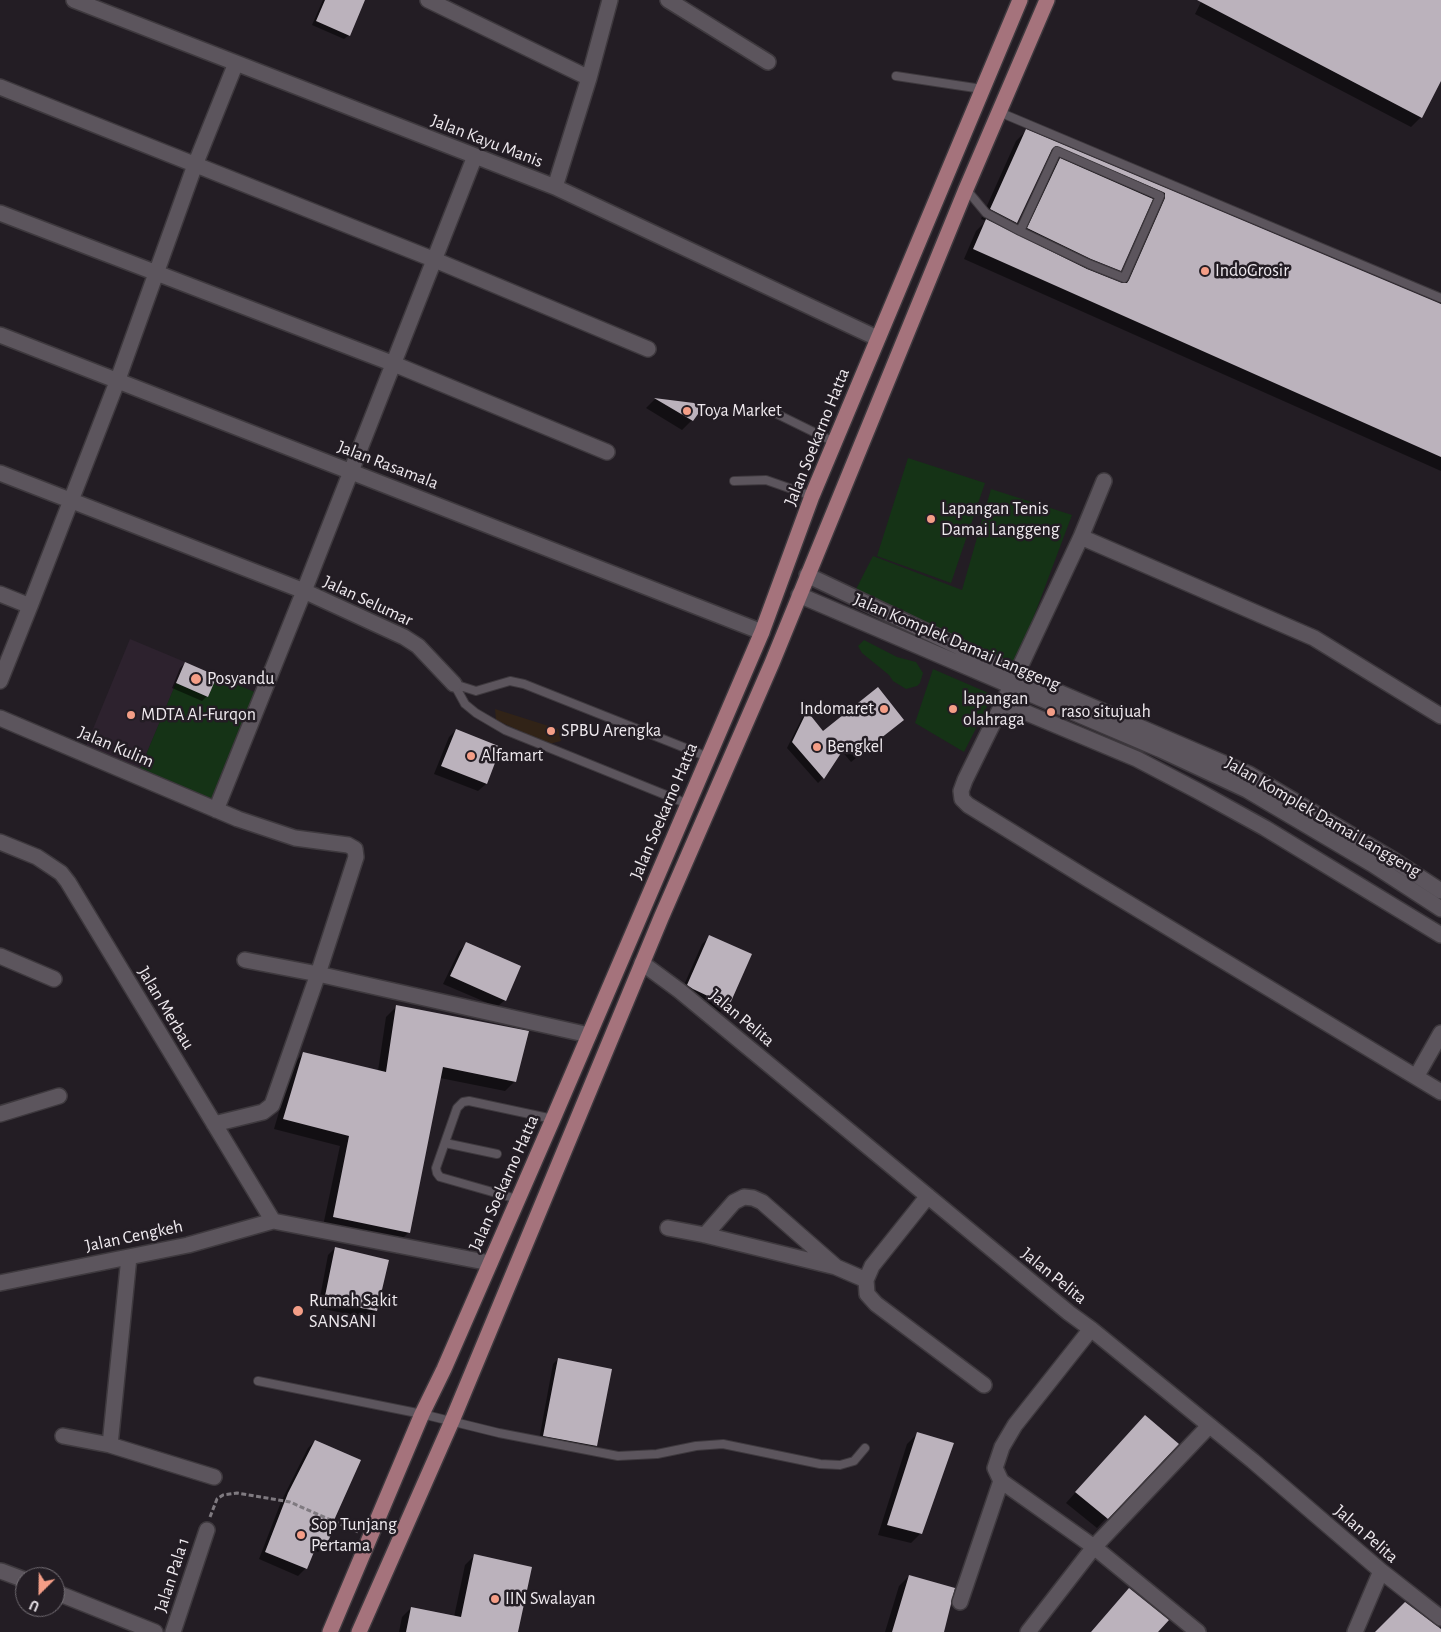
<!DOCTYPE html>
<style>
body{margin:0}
#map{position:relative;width:1441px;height:1632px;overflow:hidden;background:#231d24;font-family:"Alegreya Sans",sans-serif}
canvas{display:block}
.north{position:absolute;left:15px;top:1567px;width:50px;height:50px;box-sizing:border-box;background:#231d24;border:1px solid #746f75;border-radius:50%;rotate:203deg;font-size:14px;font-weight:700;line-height:20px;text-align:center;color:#eee9ee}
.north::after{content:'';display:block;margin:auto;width:18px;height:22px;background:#f49e87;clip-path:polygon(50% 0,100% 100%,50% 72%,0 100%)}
</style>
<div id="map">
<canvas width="1441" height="1632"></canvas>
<div class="north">U</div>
</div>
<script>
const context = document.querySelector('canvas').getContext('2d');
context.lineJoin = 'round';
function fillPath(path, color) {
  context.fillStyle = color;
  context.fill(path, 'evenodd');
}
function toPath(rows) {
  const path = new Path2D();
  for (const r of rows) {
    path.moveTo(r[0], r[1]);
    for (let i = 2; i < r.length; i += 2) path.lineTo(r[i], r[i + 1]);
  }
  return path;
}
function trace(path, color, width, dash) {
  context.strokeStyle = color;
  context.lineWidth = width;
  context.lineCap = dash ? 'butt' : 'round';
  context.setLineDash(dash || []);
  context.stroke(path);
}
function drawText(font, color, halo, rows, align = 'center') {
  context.font = font + ' "Alegreya Sans",sans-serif';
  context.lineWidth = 5;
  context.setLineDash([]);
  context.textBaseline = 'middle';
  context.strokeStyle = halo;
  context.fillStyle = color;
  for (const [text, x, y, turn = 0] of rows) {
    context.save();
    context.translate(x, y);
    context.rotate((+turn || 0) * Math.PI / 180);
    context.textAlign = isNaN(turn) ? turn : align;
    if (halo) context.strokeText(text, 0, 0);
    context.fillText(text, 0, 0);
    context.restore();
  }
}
fillPath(toPath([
 [495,709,558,729,561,741,549,744,496,720]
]), '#312317');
fillPath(toPath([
 [130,639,185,662,140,769,86,746]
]), '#2d222e');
fillPath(toPath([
 [908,458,985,483,951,583,877,556],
 [991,489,1072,515,1016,664,853,595,873,556,962,590],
 [864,640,897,657,916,662,923,673,920,683,917,686,906,689,893,681,889,675,862,653,858,646],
 [933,669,993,695,964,752,915,723],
 [217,676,257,693,215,800,140,769,176,683,208,697]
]), '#153316');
fillPath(toPath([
 [323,0,363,0,349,35,344,39,312,25],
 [1202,0,1441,0,1441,79,1421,117,1411,127,1195,14],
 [1026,131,1438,304,1441,301,1441,471,964,259,976,231,986,221,981,219,1016,141],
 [1047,156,1059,161,1050,170,1019,237,1007,231,1016,223],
 [1150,201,1155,203,1156,209,1123,285,1110,280,1120,270],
 [655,399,693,404,692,420,682,430,646,408],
 [185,663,207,696,202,701,172,688,180,668],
 [807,713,823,732,897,725,851,762,841,750,823,778,818,783,787,748,802,718],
 [456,730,500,747,486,784,478,791,434,774,449,737],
 [710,937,728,1005,720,1012,685,996,681,992,702,944],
 [467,943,505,1000,497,1007,443,984,459,951],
 [396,1007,515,1081,505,1091,440,1078,409,1232,399,1242,323,1226,340,1146,274,1129,293,1064,303,1054,378,1071,386,1017],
 [335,1248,376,1311,369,1318,318,1308,328,1255],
 [558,1359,596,1446,591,1450,539,1440,553,1364],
 [1135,1426,1177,1444,1097,1528,1066,1503],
 [917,1434,921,1533,911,1543,878,1535,907,1444],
 [315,1441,329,1527,325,1545,318,1552,313,1550,306,1568,298,1576,259,1559,281,1502,308,1448],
 [475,1555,516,1632,399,1632,402,1617,411,1608,454,1617,465,1565],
 [909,1576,942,1632,885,1632,899,1586]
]), '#0007');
fillPath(toPath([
 [325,0,365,0,350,36,316,21],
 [1197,0,1441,0,1441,81,1422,118],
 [1026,129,1441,304,1441,457,973,249,986,219,1087,269,1122,283,1127,283,1129,280,1165,198,1165,193,1056,146,1052,149,1017,223,990,209],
 [1060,158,1153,199,1121,271,1091,259,1027,228],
 [654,398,694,403,698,407,698,414,693,421],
 [185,662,217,676,208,697,176,683],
 [878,687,904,720,857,757,847,744,824,779,792,742,807,711,823,731],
 [456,729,501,747,487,784,441,766],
 [709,935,752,954,729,1006,693,989,687,985],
 [466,942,521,966,506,1001,450,976],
 [396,1005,529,1031,516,1082,443,1067,410,1233,333,1217,349,1136,283,1119,303,1052,386,1072],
 [335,1247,389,1260,377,1311,324,1301],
 [558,1358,612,1369,597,1446,543,1436],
 [1145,1415,1179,1444,1108,1519,1075,1492],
 [917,1432,954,1443,922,1534,887,1525],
 [315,1440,361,1460,331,1527,334,1528,326,1546,318,1542,307,1569,265,1552,288,1493],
 [474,1554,532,1567,518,1632,406,1632,411,1607,461,1617],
 [909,1575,955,1588,944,1632,892,1632],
 [1129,1588,1169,1620,1158,1632,1091,1632],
 [1405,1602,1441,1629,1441,1632,1375,1632]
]), '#bbb2bc');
const lane = toPath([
 [896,76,982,89],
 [999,112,1441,298],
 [966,189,986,213,1020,231,1089,264,1124,278,1160,196,1057,151,1020,231],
 [777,414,834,442],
 [734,481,766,480,812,496],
 [454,684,476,691,510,681,524,684,708,757],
 [454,684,465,704,476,713,505,730,688,804],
 [445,1143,497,1154],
 [517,1199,440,1177,437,1173,436,1168,457,1108,463,1102,469,1101,553,1119],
 [258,1381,422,1414,499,1433,618,1456,657,1454,696,1446,723,1444,820,1464,840,1465,854,1461,865,1448]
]);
const street = toPath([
 [74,0,555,187,877,338],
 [428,0,589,78],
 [668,0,768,62],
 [0,87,435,260,648,349],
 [555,187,589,78,610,0],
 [0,213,394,364,607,452],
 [0,335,762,632],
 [0,473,304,591,404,637,418,646,454,684],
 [1104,481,1081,537,1003,703,965,780,961,791,962,799,968,805,1088,879,1441,1092],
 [1081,537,1314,638,1441,716],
 [807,575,1016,674,1249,774,1392,859,1441,891],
 [0,594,30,606,117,382,195,165,236,63],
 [799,595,1159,749,1247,790,1372,864,1441,909],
 [0,681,30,606],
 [1003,703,1137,759,1198,791,1265,828,1441,935],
 [0,718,238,819,295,838,348,845,355,849,356,857,318,974,272,1105,263,1112,214,1124],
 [216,810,304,591,475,156],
 [0,842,37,857,61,873,68,882,273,1221],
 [0,956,54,979],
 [245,960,318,974,589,1035],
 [642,963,680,991,1069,1313,1091,1329,1253,1461,1381,1571,1441,1618],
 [1416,1077,1441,1033],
 [0,1114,59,1096],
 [928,1196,872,1266,866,1280,867,1294,876,1304,984,1385],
 [668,1228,705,1235,836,1267,866,1280],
 [705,1235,734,1202,744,1197,753,1198,762,1202,835,1266],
 [129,1257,110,1445,214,1477],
 [0,1283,188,1245,273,1221,490,1263],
 [63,1436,110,1445],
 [1001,1481,1094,1547,1198,1632],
 [1,1571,25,1580],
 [55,1592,155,1632],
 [960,1602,1001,1481,995,1468,1002,1447,1015,1425,1091,1329],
 [173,1632,207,1530],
 [1028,1632,1094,1547,1209,1426],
 [1355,1632,1381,1571]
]);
const primary = toPath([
 [330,1632,422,1414,444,1369,553,1119,762,632,812,496,1020,0],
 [359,1632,452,1421,661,918,772,663,966,189,1047,0]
]);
trace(lane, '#3e393e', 10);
trace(street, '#3e393e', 18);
trace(primary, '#3e393e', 18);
trace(toPath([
 [210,1517,217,1499,223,1495,237,1493,290,1502,358,1532]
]), '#7f7a80', 3, [5, 2.5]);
trace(lane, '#5c555d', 8);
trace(street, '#5c555d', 15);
trace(primary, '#a5737c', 15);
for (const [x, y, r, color] of [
 [1205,271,5,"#f49e87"],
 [687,411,5,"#f49e87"],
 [931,519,5,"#f49e87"],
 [196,679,6,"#f49e87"],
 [884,709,5,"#f49e87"],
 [953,709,5,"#f49e87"],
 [1051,712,5,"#f49e87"],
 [131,715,5,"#f49e87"],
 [551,731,5,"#f49e87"],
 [817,747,5,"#f49e87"],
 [471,756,5,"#f49e87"],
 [298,1311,6,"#f49e87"],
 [301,1535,5,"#f49e87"],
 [495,1599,5,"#f49e87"]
]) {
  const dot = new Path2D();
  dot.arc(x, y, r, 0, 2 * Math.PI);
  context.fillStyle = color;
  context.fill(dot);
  trace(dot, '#231d24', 2);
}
drawText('18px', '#eee9ee', '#231d24', [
 ["Jalan Kayu Manis",487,141,21],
 ["Jalan Soekarno Hatta",817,437,-68],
 ["Jalan Rasamala",388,465,21],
 ["Jalan Selumar",368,601,25],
 ["Jalan Komplek Damai Langgeng",957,642,23],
 ["Jalan Kulim",116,747,23],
 ["Jalan Soekarno Hatta",664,811,-67],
 ["Jalan Komplek Damai Langgeng",1323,817,30],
 ["Jalan Merbau",166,1008,59],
 ["Jalan Pelita",742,1018,40],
 ["Jalan Soekarno Hatta",504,1183,-66],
 ["Jalan Cengkeh",134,1236,-12],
 ["Jalan Pelita",1054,1276,39],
 ["Jalan Pelita",1366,1534,41],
 ["Jalan Pala 1",172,1575,-72]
]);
drawText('18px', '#eee9ee', '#231d24', [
 ["IndoGrosir",1215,271],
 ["Toya Market",697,411],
 ["Lapangan Tenis",941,509],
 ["Damai Langgeng",941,530],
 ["Posyandu",207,679],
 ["lapangan",963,699],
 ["olahraga",963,720],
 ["Indomaret",874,709,"right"],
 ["raso situjuah",1061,712],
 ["MDTA Al-Furqon",141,715],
 ["SPBU Arengka",561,731],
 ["Bengkel",827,747],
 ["Alfamart",481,756],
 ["Rumah Sakit",309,1301],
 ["SANSANI",309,1322],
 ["Sop Tunjang",311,1525],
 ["Pertama",311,1546],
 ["IIN Swalayan",505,1599]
], 'left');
</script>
